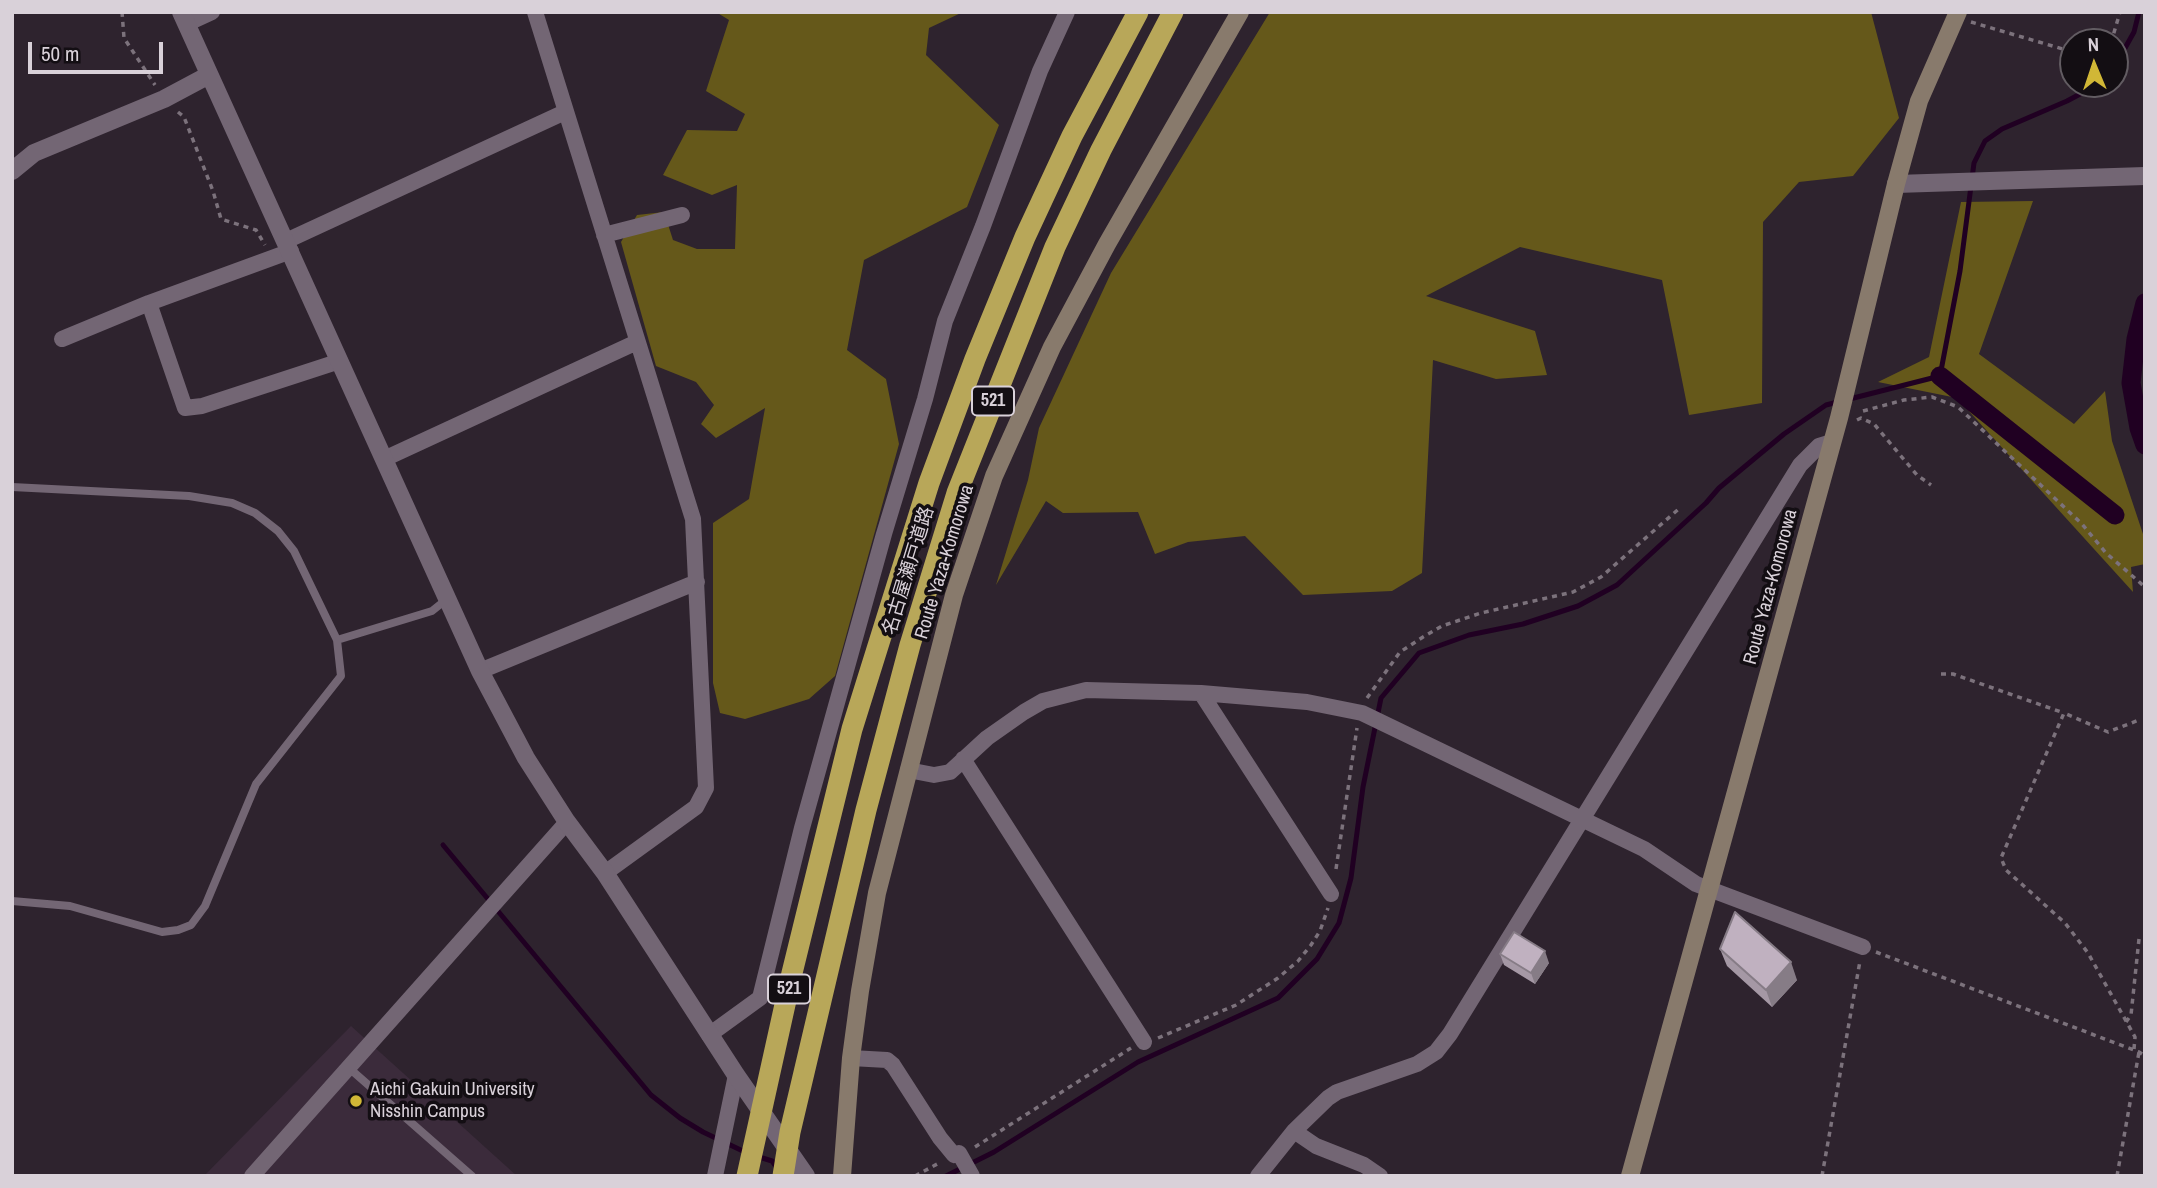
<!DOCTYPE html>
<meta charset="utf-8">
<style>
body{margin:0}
#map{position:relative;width:2157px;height:1188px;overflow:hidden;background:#2e232e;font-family:"Archivo Narrow",sans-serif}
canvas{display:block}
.frame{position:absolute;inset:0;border:14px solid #d9d1d9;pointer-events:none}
.north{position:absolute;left:2059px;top:28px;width:70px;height:70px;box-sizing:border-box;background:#130e13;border:2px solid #625c62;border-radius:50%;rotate:358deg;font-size:19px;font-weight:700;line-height:28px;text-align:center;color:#d9d1d9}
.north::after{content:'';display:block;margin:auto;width:24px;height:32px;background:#d1b736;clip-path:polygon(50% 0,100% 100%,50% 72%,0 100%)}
.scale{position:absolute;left:28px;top:42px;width:135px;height:32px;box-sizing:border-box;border:4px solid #d9d1d9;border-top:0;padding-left:9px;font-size:21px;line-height:24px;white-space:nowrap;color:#d9d1d9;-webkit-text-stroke:5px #130e13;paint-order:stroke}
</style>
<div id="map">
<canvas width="2157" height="1188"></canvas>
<div class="frame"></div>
<div class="north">N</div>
<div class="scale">50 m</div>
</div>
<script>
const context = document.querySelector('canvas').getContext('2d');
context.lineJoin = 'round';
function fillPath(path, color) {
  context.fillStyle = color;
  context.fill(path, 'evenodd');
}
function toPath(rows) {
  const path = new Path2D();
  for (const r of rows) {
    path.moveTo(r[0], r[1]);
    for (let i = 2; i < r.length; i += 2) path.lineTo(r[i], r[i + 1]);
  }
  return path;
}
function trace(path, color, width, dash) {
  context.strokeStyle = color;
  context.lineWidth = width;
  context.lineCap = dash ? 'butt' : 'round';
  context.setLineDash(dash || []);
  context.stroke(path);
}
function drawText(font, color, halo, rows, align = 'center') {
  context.font = font + ' "Archivo Narrow","Noto Sans JP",sans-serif';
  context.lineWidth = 7;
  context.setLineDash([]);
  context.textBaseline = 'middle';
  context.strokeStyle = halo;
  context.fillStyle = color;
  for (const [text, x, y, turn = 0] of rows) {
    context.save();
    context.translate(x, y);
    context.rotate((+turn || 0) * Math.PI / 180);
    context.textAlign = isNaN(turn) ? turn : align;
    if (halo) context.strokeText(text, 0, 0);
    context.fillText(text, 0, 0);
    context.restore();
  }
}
fillPath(toPath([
 [351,1026,517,1176,204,1176]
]), '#3b2b3b');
fillPath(toPath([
 [716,12,963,12,929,28,926,55,999,125,967,207,864,260,847,350,886,379,899,444,835,676,809,699,745,719,720,713,713,683,713,523,749,499,765,408,716,438,701,424,714,405,696,382,656,366,621,242,637,215,664,212,673,240,697,249,735,249,737,185,712,195,663,175,687,130,737,131,745,114,706,91,729,20],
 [1270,12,1871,12,1899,118,1853,176,1799,182,1763,222,1762,403,1689,415,1662,280,1520,247,1426,296,1535,331,1547,375,1496,379,1433,360,1422,573,1392,591,1303,595,1245,536,1188,542,1155,554,1138,512,1063,513,1046,501,996,585,1028,480,1039,428,1111,273],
 [2033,201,1979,354,2074,424,2105,391,2112,441,2145,540,2145,564,2131,567,2133,592,1957,398,1878,382,1929,357,1961,202]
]), '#65581a');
trace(toPath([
 [2115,66,2134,32,2139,12],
 [443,845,651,1095,680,1118,703,1132,747,1153],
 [756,1156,772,1161,777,1168],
 [946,1176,994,1152,1138,1062,1278,998,1317,959,1339,923,1351,878,1363,787,1381,698,1419,653,1469,635,1523,624,1578,606,1617,585,1706,503,1719,488,1784,434,1826,405,1940,376,1960,271,1974,163,1985,141,2002,129,2067,101,2099,84]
]), '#200022', 5);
trace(toPath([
 [2145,303,2136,339,2131,383,2139,428,2145,445],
 [1940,376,2115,515]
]), '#200022', 19);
trace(toPath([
 [122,12,124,38,155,85],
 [1971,22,2073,52],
 [2109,42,2113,36,2120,12],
 [178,112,184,117,213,191,221,219,256,230,265,245],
 [1863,411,1904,400,1932,397,1958,407,2082,524,2106,553,2145,587],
 [1857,420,1861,418,1874,424,1917,475,1931,485],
 [1941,674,1953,674,2064,713],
 [1367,698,1400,652,1423,637,1442,626,1481,613,1573,592,1601,577,1681,507],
 [1336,869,1357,728],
 [1876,952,2139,1052,2145,1056],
 [2126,1022,2131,1015,2139,939],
 [1158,1038,1236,1005,1278,978,1298,961,1311,945,1320,931,1328,908],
 [2134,1049,2135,1037,2088,953,2065,923,2006,870,2001,858,2064,713,2108,732,2139,720],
 [975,1147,1131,1048],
 [915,1176,939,1163],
 [1822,1176,1860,961],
 [2117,1176,2139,1052]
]), '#7c727c', 3.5, [5, 5]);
trace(toPath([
 [12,487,189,496,232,503,255,513,278,531,294,551,337,640,341,676,256,784,205,906,191,925,178,930,162,932,70,906,12,901],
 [337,640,432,611,447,599],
 [349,1068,472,1176]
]), '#736674', 8);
trace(toPath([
 [535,12,693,519,706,788,696,807,605,873],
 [186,24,212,12],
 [604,235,682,215],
 [286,241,565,112],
 [149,303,185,408,202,406,340,361],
 [62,339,149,303,291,251],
 [384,459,637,342],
 [480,671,697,582],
 [1201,693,1331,894],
 [963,759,1144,1042],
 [908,770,934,775,950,772,987,738,1024,712,1043,701,1086,690,1201,693,1307,702,1362,713,1644,849,1696,884,1863,947],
 [709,1035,760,998,802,828,884,534,925,399,945,321,983,226,1040,71,1067,12],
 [851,1058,887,1060,893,1065,940,1138,954,1155,959,1153,972,1176],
 [1294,1131,1316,1146,1364,1165,1380,1176],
 [252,1176,567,822],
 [715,1176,736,1075],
 [1258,1176,1294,1131,1328,1098,1337,1092,1417,1064,1436,1052,1450,1034,1800,465,1819,446,1832,442]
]), '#736674', 16);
trace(toPath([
 [181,12,480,671,526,758,567,822,605,873,736,1075,806,1176],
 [12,171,34,153,164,99,209,75],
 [1896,184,2145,176]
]), '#736674', 18);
trace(toPath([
 [842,1176,851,1058,860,991,877,893,954,595,994,476,1052,347,1107,244,1240,12],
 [1630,1176,1839,418,1896,184,1919,101,1958,12]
]), '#887a6c', 18);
trace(toPath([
 [747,1176,792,973,852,729,929,483,975,359,1025,237,1072,136,1138,12],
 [783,1176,790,1132,866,810,910,645,957,493,1055,247,1101,150,1173,12]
]), '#b8a759', 21);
fillPath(toPath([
 [1720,949,1797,980,1772,1007,1727,966],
 [1500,954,1549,963,1535,984,1504,965]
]), '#a598a5');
fillPath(toPath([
 [1545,951,1549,963,1535,984,1531,973],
 [1791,962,1797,980,1772,1007,1766,990]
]), '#867c86');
const building = toPath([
 [1735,912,1791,962,1766,990,1720,949,1735,912],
 [1514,932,1545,951,1531,973,1500,954,1514,932]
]);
fillPath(building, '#c0b1c0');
trace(building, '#867c86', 2);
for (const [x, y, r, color] of [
 [356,1101,7,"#d1b736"]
]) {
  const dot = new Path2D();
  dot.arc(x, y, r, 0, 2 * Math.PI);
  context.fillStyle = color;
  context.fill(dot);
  trace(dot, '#130e13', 2.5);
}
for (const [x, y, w] of [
 [993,401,42],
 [789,989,42]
]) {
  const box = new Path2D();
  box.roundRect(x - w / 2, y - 14.5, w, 29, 5);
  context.fillStyle = '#130e13';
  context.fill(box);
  trace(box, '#d9d1d9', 2);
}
drawText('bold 18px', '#d9d1d9', null, [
 ["521",993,401],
 ["521",789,989]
]);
drawText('19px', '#d9d1d9', '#130e13', [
 ["Route Yaza-Komorowa",945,562,-73],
 ["名古屋瀬戸道路",909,571,-73],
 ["Route Yaza-Komorowa",1771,587,-75]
]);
drawText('19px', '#d9d1d9', '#130e13', [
 ["Aichi Gakuin University",370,1090],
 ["Nisshin Campus",370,1112]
], 'left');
</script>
